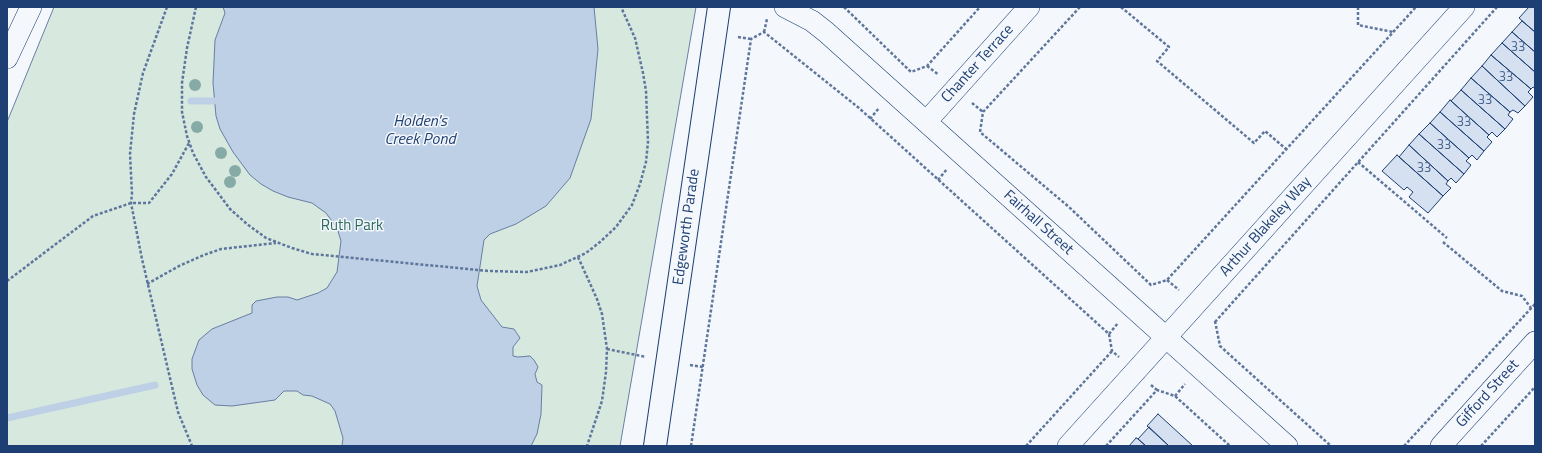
<!DOCTYPE html>
<style>
body{margin:0}
#map{position:relative;width:1542px;height:453px;overflow:hidden;background:#f4f7fb;font-family:"Titillium Web",sans-serif}
canvas{display:block}
.frame{position:absolute;inset:0;border:8px solid #1d3f73;pointer-events:none}
</style>
<div id="map">
<canvas width="1542" height="453"></canvas>
<div class="frame"></div>
</div>
<script>
const context = document.querySelector('canvas').getContext('2d');
context.lineJoin = 'round';
function fillPath(path, color) {
  context.fillStyle = color;
  context.fill(path, 'evenodd');
}
function toPath(rows) {
  const path = new Path2D();
  for (const r of rows) {
    path.moveTo(r[0], r[1]);
    for (let i = 2; i < r.length; i += 2) path.lineTo(r[i], r[i + 1]);
  }
  return path;
}
function trace(path, color, width, dash) {
  context.strokeStyle = color;
  context.lineWidth = width;
  context.lineCap = dash ? 'butt' : 'round';
  context.setLineDash(dash || []);
  context.stroke(path);
}
function drawText(font, color, halo, rows, align = 'center') {
  context.font = font + ' "Titillium Web",sans-serif';
  context.lineWidth = 3;
  context.setLineDash([]);
  context.textBaseline = 'middle';
  context.strokeStyle = halo;
  context.fillStyle = color;
  for (const [text, x, y, turn = 0] of rows) {
    context.save();
    context.translate(x, y);
    context.rotate((+turn || 0) * Math.PI / 180);
    context.textAlign = isNaN(turn) ? turn : align;
    if (halo) context.strokeText(text, 0, 0);
    context.fillText(text, 0, 0);
    context.restore();
  }
}
const green = toPath([
 [54,7,696,7,620,446,7,446,7,122,54,7]
]);
fillPath(green, '#d7e8df');
trace(green, '#687fa3', 1);
const water = toPath([
 [223,7,594,7,598,49,591,119,570,178,546,206,516,224,490,234,484,240,477,286,481,300,502,327,514,329,520,338,513,347,513,356,518,357,530,356,534,360,538,367,535,374,537,382,542,385,541,414,537,434,531,446,342,446,343,438,335,411,330,404,312,396,303,395,297,391,284,391,275,400,232,406,215,405,203,395,197,385,192,369,192,359,199,340,212,329,252,313,252,305,256,301,277,297,288,297,297,300,318,293,327,288,337,272,341,241,337,228,326,213,312,203,288,197,273,191,261,184,250,175,233,152,220,129,216,116,213,83,215,40,225,13,223,7]
]);
fillPath(water, '#bed0e5');
trace(water, '#687fa3', 1);
trace(toPath([
 [191,101,214,101],
 [7,418,155,385]
]), '#bed0e5', 7);
const building = toPath([
 [1529,7,1535,7,1535,32,1519,18,1529,7],
 [1522,21,1535,32,1535,52,1512,32,1522,21],
 [1512,32,1535,52,1535,72,1502,43,1512,32],
 [1502,43,1535,72,1535,88,1533,87,1531,89,1491,55,1502,43],
 [1491,55,1531,89,1528,92,1533,97,1525,106,1482,66,1491,55],
 [1482,66,1525,106,1518,113,1513,110,1510,112,1471,78,1482,66],
 [1471,78,1510,112,1508,115,1513,119,1505,129,1461,90,1471,78],
 [1461,90,1505,129,1497,137,1492,132,1489,135,1451,101,1461,90],
 [1450,100,1489,135,1487,137,1492,142,1484,151,1440,112,1450,100],
 [1440,112,1484,151,1477,160,1472,155,1469,158,1430,123,1440,112],
 [1430,123,1469,158,1466,161,1471,165,1464,174,1419,134,1430,123],
 [1419,134,1464,174,1456,183,1451,178,1448,181,1409,145,1419,134],
 [1409,145,1448,181,1446,184,1451,188,1443,196,1399,157,1409,145],
 [1397,155,1443,196,1428,213,1409,197,1413,192,1407,187,1404,190,1382,171,1397,155],
 [1158,414,1193,446,1169,446,1147,426,1158,414],
 [1149,427,1169,446,1146,446,1138,439,1149,427],
 [1136,438,1138,439,1146,446,1129,446,1136,438]
]);
fillPath(building, '#d5e0f0');
trace(building, '#1d3f73', 1);
const minor = toPath([
 [785,7,812,21,826,32,1287,446],
 [7,58,31,7],
 [926,122,1029,7],
 [1068,446,1464,7],
 [1441,446,1535,342]
]);
const tertiary = toPath([
 [655,446,719,7]
]);
trace(minor, '#1d3f73', 22);
trace(tertiary, '#1d3f73', 24);
trace(toPath([
 [167,7,143,73,134,114,130,154,132,194,131,203,142,259,178,412,192,446],
 [196,7,187,48,182,83,182,112,187,136,193,153,206,177,230,209,247,224,266,238,292,248,312,254,489,271,527,272,560,265,586,253,600,242,616,227,632,205,640,184,646,162,648,142,646,91,643,73,635,38,621,7],
 [844,7,911,72,927,66,980,7],
 [1080,7,983,112,980,132,1069,207,1151,285,1167,280,1416,7],
 [1121,7,1169,47,1157,61,1254,143,1265,131,1286,149],
 [1358,7,1358,25,1393,32],
 [764,32,767,19],
 [738,37,751,39],
 [927,66,939,75],
 [972,103,983,112],
 [870,119,879,108],
 [1358,162,1447,238],
 [938,180,947,169],
 [1443,242,1502,291,1522,296,1531,308],
 [578,257,597,299,602,314,607,349,606,372,602,401,587,446],
 [1167,280,1179,290],
 [7,281,93,216,131,203,149,203,172,174,189,143],
 [147,284,179,266,204,255,221,249,276,243],
 [1215,321,1220,346,1331,446],
 [1215,322,1497,7],
 [1109,334,1118,323],
 [607,349,646,357],
 [690,365,703,367],
 [1151,385,1157,390],
 [1175,396,1185,384],
 [691,446,751,39,764,32,859,108,1109,334,1112,351,1119,357],
 [1026,446,1112,351],
 [1106,446,1157,390,1175,396,1230,446],
 [1404,446,1535,304],
 [1481,446,1535,387]
]), '#5e769c', 2.5, [3, 2]);
trace(minor, '#f4f7fb', 21);
trace(tertiary, '#f4f7fb', 22);
context.fillStyle = '#86aba6';
for (const [x, y] of [
 [195,85],
 [197,127],
 [221,153],
 [235,171],
 [230,182]
]) {
  context.beginPath();
  context.arc(x, y, 6, 0, 2 * Math.PI);
  context.fill();
}
drawText('13px', '#4b6792', null, [
 ["33",1518,48],
 ["33",1506,78],
 ["33",1485,101],
 ["33",1464,123],
 ["33",1444,146],
 ["33",1424,169]
]);
drawText('15px', '#1d3f73', '#f4f7fb', [
 ["Chanter Terrace",978,64,-48],
 ["Fairhall Street",1038,223,42],
 ["Edgeworth Parade",687,227,-82],
 ["Arthur Blakeley Way",1266,227,-48],
 ["Gifford Street",1488,394,-48]
]);
drawText('15px', '#2c6c60', '#f4f7fb', [
 ["Ruth Park",352,226]
]);
drawText('italic 16px', '#1d3f73', '#f4f7fb', [
 ["Holden's",420,122],
 ["Creek Pond",420,140]
]);
</script>
